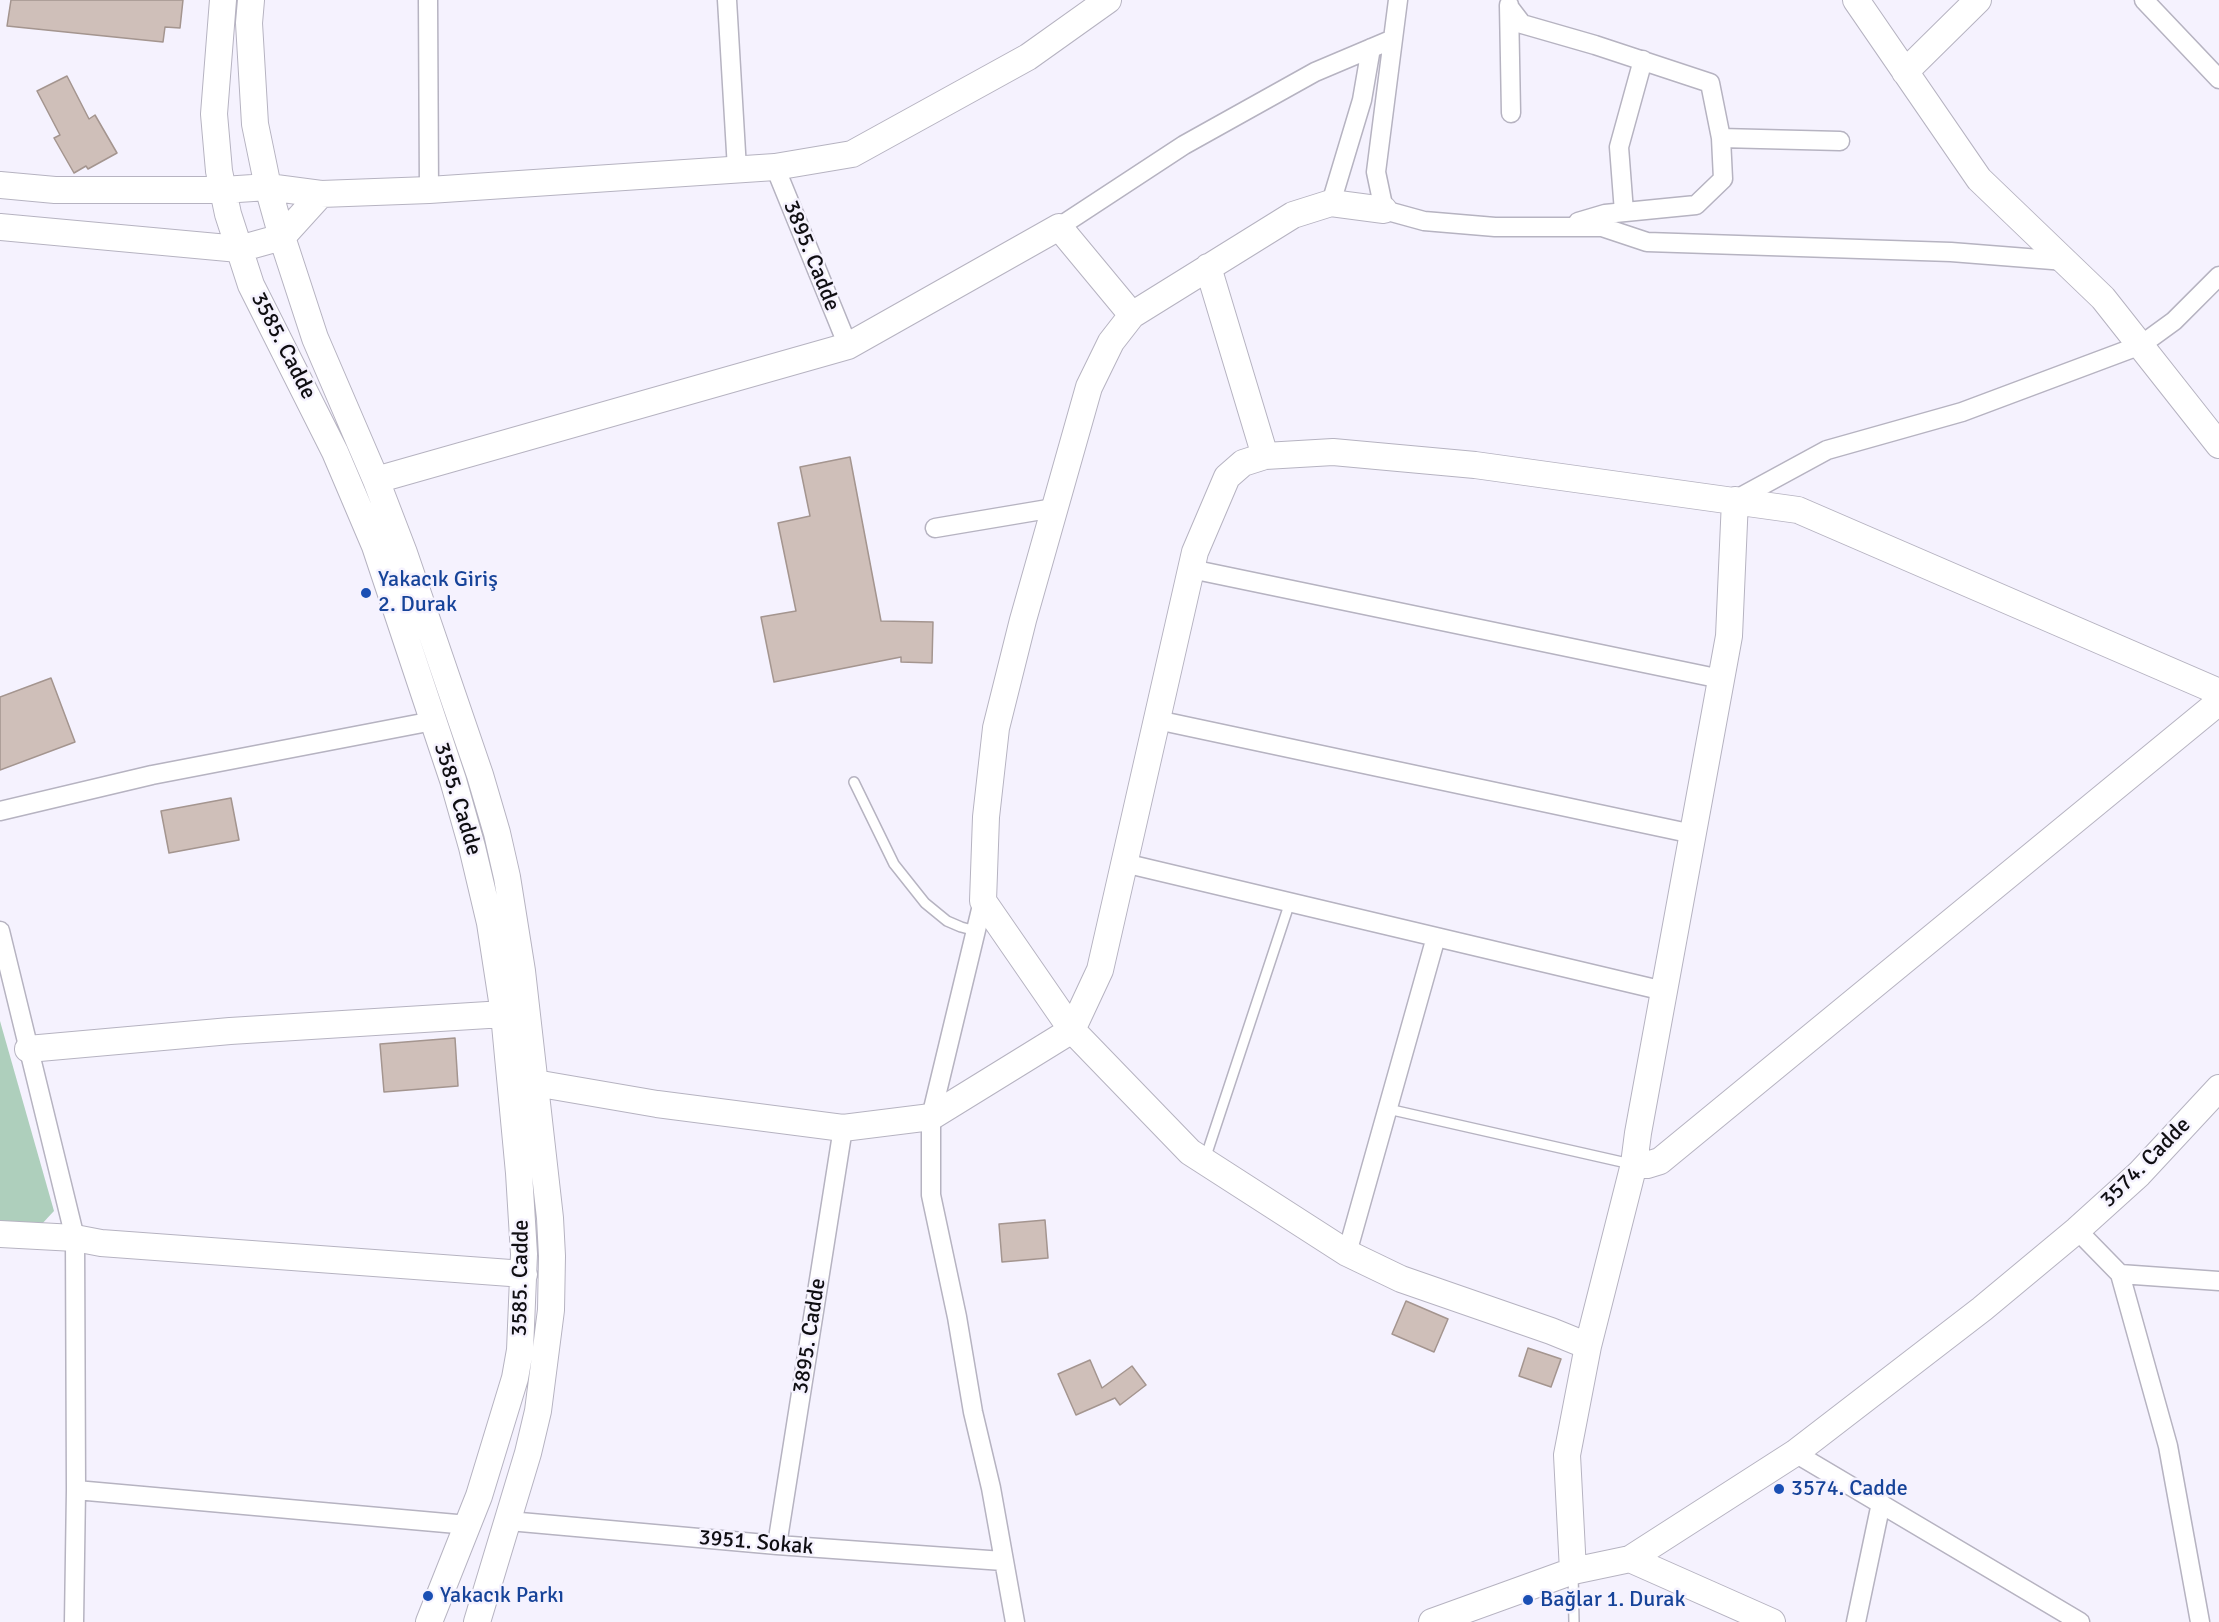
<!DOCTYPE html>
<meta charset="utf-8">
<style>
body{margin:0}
canvas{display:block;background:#f5f2fe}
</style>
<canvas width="2219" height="1622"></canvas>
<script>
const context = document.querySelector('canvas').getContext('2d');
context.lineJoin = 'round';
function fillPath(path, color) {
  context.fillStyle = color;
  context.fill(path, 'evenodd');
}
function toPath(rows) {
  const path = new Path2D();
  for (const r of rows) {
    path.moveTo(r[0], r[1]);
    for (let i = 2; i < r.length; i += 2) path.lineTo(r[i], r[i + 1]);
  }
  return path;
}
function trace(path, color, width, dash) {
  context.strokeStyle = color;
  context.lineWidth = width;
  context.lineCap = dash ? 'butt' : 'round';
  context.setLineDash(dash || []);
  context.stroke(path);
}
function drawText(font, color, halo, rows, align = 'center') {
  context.font = font + ' Signika,sans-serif';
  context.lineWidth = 5;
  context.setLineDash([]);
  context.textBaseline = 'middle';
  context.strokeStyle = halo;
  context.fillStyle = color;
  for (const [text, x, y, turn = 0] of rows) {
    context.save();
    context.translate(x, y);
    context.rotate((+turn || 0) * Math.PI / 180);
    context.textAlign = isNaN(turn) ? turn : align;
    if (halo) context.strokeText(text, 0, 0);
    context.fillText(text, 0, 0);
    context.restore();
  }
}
fillPath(toPath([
 [0,1021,54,1211,40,1226,0,1224]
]), '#aecfbc');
const building = toPath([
 [11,0,183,0,180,28,165,27,163,42,7,26,11,0],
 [67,76,89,119,95,115,117,153,88,169,86,166,74,173,54,138,60,135,37,91,67,76],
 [850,457,881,621,933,622,932,663,901,662,901,657,774,682,761,617,796,611,778,523,810,516,800,467,850,457],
 [51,678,75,742,0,770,0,697,51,678],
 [231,798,239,840,169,853,161,811,231,798],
 [455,1038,458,1086,384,1092,380,1044,455,1038],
 [1045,1220,1048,1258,1002,1262,999,1224,1045,1220],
 [1406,1301,1448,1319,1434,1352,1392,1334,1406,1301],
 [1528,1348,1561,1359,1551,1387,1519,1376,1528,1348],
 [1090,1360,1102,1388,1132,1366,1146,1385,1120,1405,1115,1398,1076,1415,1058,1374,1090,1360]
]);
fillPath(building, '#cfbfb9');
trace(building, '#a4958f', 1.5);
const lane = toPath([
 [854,782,894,864,925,903,947,921,961,927,976,931],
 [1388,1109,1631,1164],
 [1205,1159,1290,902],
 [1573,1573,1574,1622]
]);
const street = toPath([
 [428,0,429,190],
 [727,0,737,169],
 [1398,0,1376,172,1384,210,1424,221,1495,227,1602,227,1647,242,1951,252,2065,261],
 [2144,0,2219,79],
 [1509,5,1511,113],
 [1509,7,1522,24,1595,45,1710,83,1721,138,1723,179,1696,205,1605,214,1578,222],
 [1721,138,1840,141],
 [775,167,848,346],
 [1331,203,1362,100,1371,48],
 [1624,212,1619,147,1643,60],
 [1059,227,1184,145,1315,72,1393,39],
 [1735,500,1827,450,1962,412,2141,345,2174,321,2219,276],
 [935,528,1054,508],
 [1191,569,1721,679],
 [1157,720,1693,834],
 [0,811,152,775,433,721],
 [1124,863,1664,991],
 [983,901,931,1117,931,1195,957,1317,973,1412,991,1488,1015,1622],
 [0,931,75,1238,76,1490,74,1622],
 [2077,1230,2120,1274,2219,1281],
 [1347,1253,1436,937],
 [2120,1274,2168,1446,2200,1622],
 [1795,1453,2080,1622],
 [76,1490,468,1525],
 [509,1521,777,1545,1003,1561],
 [777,1545,843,1128],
 [1856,1622,1881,1503]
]);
const secondary = toPath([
 [223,0,214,114,219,171,228,214,251,285,335,452,375,546,453,780,472,847,490,923,504,1014,519,1173,524,1254,520,1350,515,1378,479,1496,429,1622],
 [251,0,249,23,255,124,268,187,282,237,315,338,376,480,404,553,480,775,497,833,507,877,522,971,550,1218,552,1256,551,1310,538,1411,528,1453,477,1622],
 [1856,0,1979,179,2103,298,2219,445],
 [1905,72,1978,0],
 [0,185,55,190,223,190,268,187,321,194,429,190,775,167,852,154,1028,57,1108,0],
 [1384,210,1331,203,1293,215,1132,315,1111,342,1089,387,1023,620,996,728,986,817,983,901,1072,1030,1190,1152,1347,1253,1401,1279,1551,1331,1588,1346],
 [0,227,239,249,282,237,321,194],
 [1208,267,1265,456],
 [376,480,848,346,1059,227,1132,315],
 [28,1049,230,1031,504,1014],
 [535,1083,657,1104,843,1128,931,1117,1072,1030,1100,970,1195,552,1227,477,1243,463,1265,456,1333,452,1475,465,1798,510,2219,692],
 [1634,1164,1647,1165,1660,1161,2219,702],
 [0,1234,75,1238,101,1243,524,1274],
 [1630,1559,1772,1622],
 [1573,1571,1567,1455,1588,1346,1634,1164,1638,1133,1729,636,1735,500],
 [1432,1622,1573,1571,1630,1559,1795,1453,1982,1309,2077,1230,2139,1174,2219,1088]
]);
trace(lane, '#b6b3c1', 12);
trace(street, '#b6b3c1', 21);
trace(secondary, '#b6b3c1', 28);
trace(lane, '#fff', 9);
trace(street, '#fff', 18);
trace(secondary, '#fff', 26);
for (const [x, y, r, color] of [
 [366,593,6,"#1a4fb4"],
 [1779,1489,6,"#1a4fb4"],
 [428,1596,6,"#1a4fb4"],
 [1528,1600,6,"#1a4fb4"]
]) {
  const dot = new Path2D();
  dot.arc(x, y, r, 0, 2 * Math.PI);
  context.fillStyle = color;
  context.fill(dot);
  trace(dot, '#f5f2fe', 2);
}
drawText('22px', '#0f0e12', '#f5f2fe', [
 ["3895. Cadde",811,256,68],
 ["3585. Cadde",283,346,63],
 ["3585. Cadde",457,799,73],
 ["3574. Cadde",2146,1163,-45],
 ["3585. Cadde",521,1278,-89],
 ["3895. Cadde",810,1336,-81],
 ["3951. Sokak",756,1543,5]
]);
drawText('22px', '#164399', '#f5f2fe', [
 ["Yakacık Giriş",378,580],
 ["2. Durak",378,605],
 ["3574. Cadde",1791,1489],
 ["Yakacık Parkı",440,1596],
 ["Bağlar 1. Durak",1540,1600]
], 'left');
</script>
